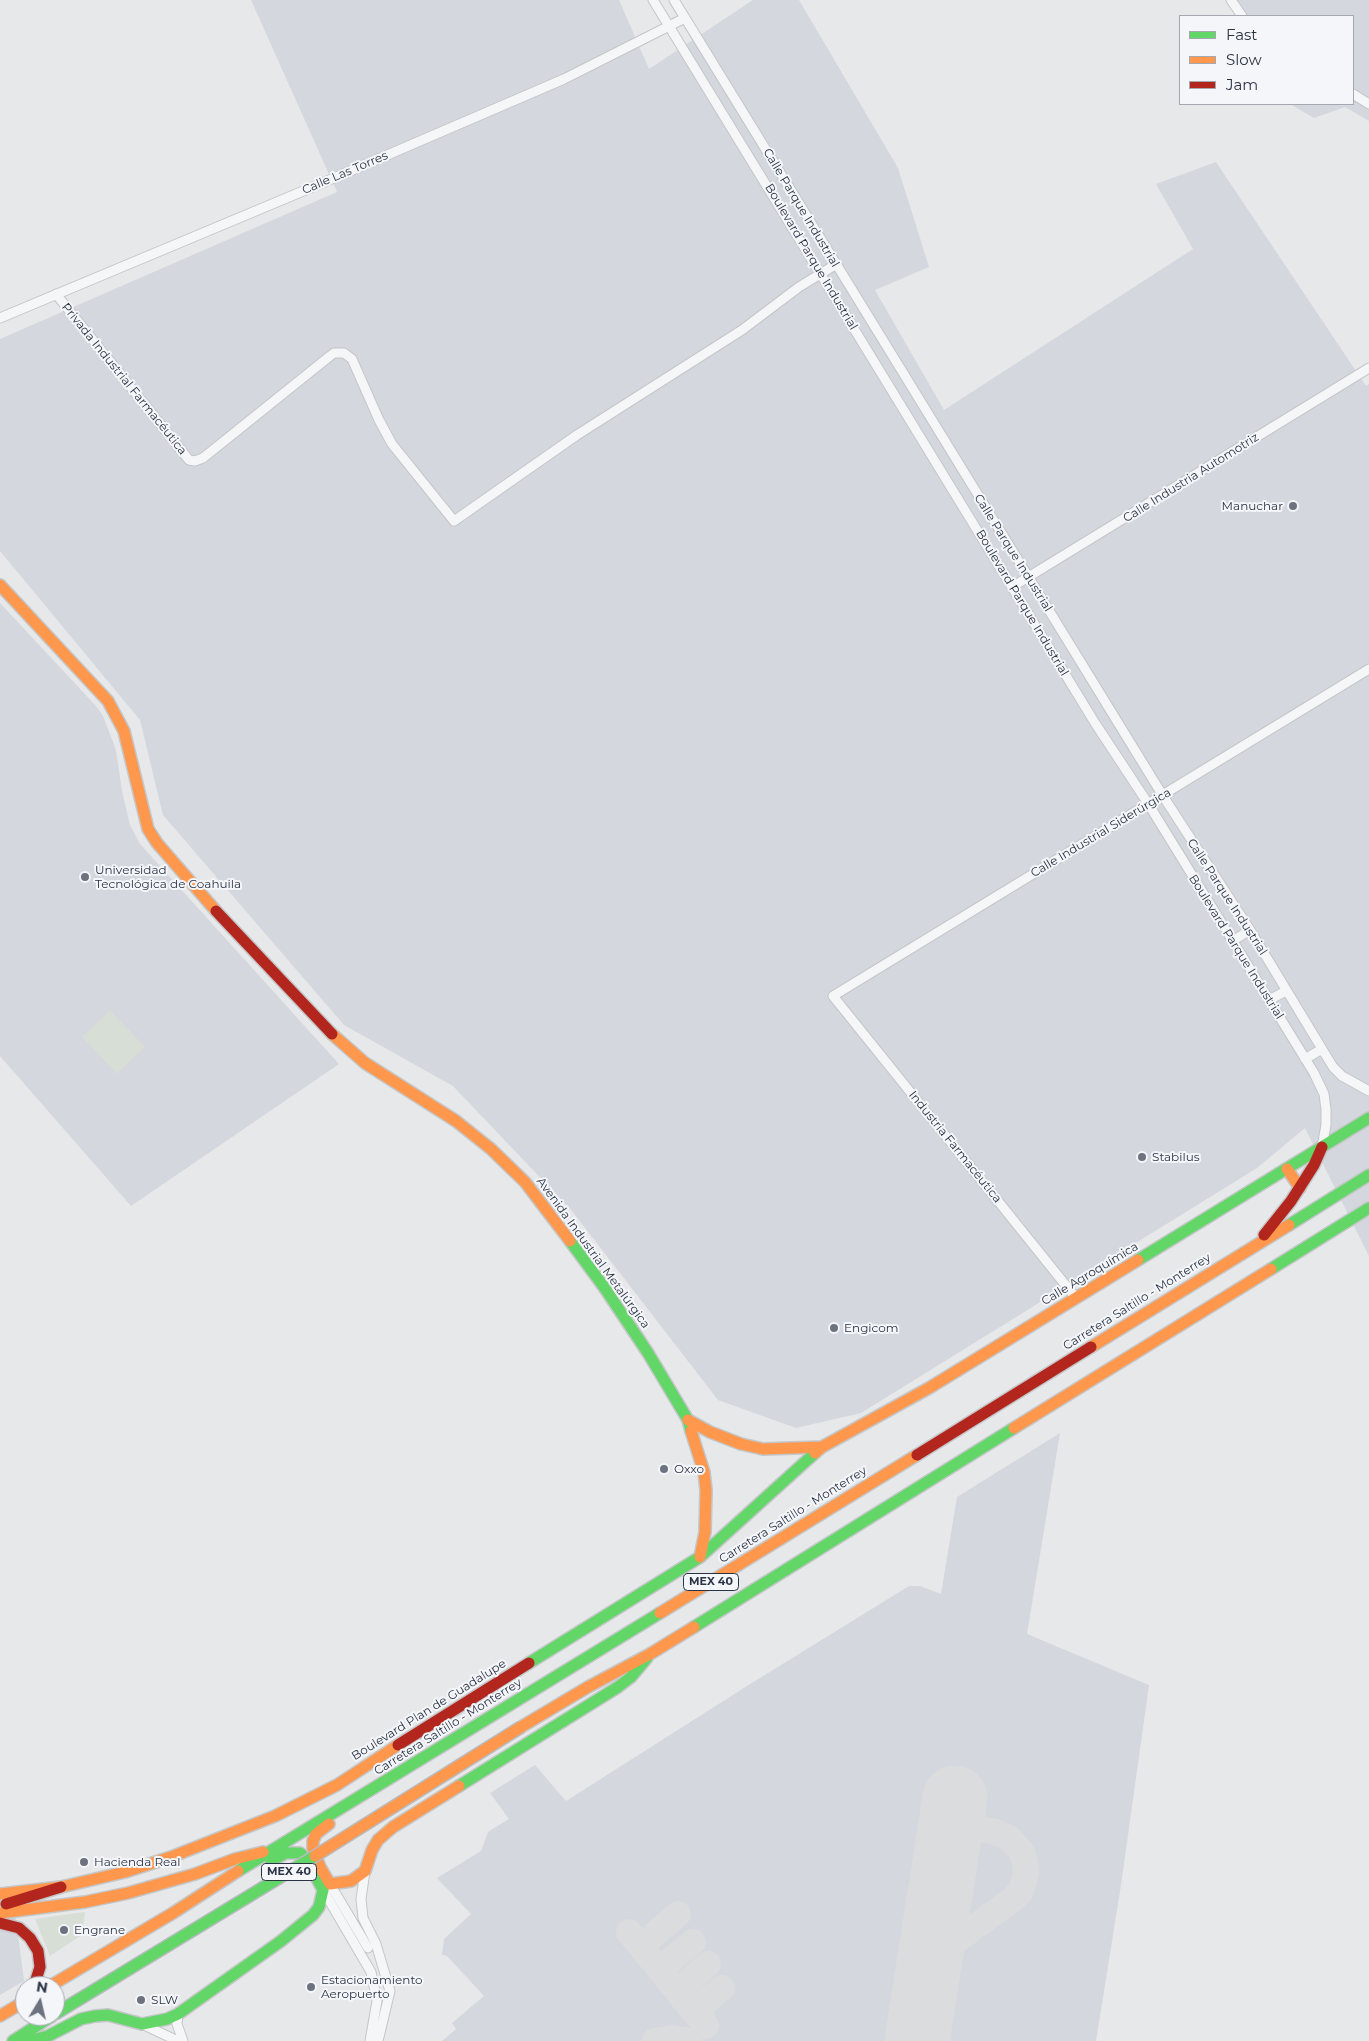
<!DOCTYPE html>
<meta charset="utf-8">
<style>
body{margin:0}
#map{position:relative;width:1369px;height:2041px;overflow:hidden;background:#e6e8ea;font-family:Montserrat,sans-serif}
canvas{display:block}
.legend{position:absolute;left:1179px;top:15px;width:175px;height:90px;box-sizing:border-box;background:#f4f6f9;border:1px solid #a4a8b1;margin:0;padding:6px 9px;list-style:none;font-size:15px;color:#2b3445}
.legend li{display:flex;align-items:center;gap:10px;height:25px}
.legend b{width:25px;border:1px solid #a4a8b1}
.north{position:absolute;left:15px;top:1976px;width:50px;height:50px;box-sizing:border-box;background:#f4f6f9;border:1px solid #a4a8b1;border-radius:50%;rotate:9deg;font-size:14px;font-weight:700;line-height:20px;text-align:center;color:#2b3445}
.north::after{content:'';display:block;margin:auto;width:18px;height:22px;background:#6c737f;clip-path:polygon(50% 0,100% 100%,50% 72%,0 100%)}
</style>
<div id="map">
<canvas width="1369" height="2041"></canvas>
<ul class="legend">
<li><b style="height:6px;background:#63d668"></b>Fast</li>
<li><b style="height:6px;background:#ff974d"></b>Slow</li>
<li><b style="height:6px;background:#b3261e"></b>Jam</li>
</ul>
<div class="north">N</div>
</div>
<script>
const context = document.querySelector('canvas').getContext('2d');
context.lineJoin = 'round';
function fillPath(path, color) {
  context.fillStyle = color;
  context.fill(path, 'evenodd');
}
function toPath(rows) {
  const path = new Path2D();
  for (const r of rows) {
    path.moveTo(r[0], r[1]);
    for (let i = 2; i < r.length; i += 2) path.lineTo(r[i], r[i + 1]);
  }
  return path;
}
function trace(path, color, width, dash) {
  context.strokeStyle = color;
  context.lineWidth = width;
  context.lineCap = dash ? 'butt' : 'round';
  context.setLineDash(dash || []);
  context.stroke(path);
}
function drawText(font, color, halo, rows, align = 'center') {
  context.font = font + ' Montserrat,sans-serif';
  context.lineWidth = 4;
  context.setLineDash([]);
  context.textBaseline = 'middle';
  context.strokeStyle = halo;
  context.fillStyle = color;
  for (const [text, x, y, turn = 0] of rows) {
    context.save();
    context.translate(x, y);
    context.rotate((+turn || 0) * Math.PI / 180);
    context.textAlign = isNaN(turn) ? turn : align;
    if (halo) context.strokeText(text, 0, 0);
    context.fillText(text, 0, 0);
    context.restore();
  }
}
fillPath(toPath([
 [251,0,619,0,649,69,753,0,799,0,898,168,929,267,875,290,944,410,1193,249,1156,184,1216,162,1366,386,1369,384,1369,1256,1305,1128,1257,1168,861,1413,796,1428,718,1400,572,1211,453,1086,344,1025,163,815,140,720,0,551,0,339,337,192],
 [1234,0,1369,0,1369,121,1345,107,1314,118,1290,104,1353,104,1353,16,1241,16],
 [0,603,96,706,103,716,116,750,122,791,130,825,140,844,339,1064,131,1206,0,1056],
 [1060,1433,1027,1634,1149,1685,1121,1885,1096,2041,442,2041,456,2029,452,2023,484,1996,447,1956,442,1955,444,1939,471,1914,437,1878,481,1851,488,1832,509,1819,490,1793,535,1765,566,1801,747,1686,909,1586,920,1586,941,1594,957,1497],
 [12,1889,24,1981,0,1995,0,1891]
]), '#d4d7dd');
fillPath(toPath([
 [110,1010,145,1047,117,1074,82,1037],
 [85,1912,82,1935,50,1956,35,1919]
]), '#d6ded6');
trace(toPath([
 [629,1932,706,2026],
 [645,1952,645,1944,648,1940,678,1914],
 [665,1976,665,1970,668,1963,693,1942],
 [925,1988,933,1961,938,1954,1013,1899,1021,1891,1026,1873,1025,1862,1022,1852,1009,1838,996,1832,951,1824],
 [683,1999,683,1990,687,1983,708,1964],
 [702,2021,701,2014,704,2003,722,1988],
 [655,2041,672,2038,690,2041],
 [916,2041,918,2033]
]), '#dadcde', 26);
trace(toPath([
 [917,2041,955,1798]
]), '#dadcde', 65);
const street = toPath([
 [653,0,1095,723,1149,805,1314,1073,1324,1094,1326,1109,1326,1125,1322,1147],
 [674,0,1163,796,1250,930,1333,1067,1342,1076,1369,1091],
 [1231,0,1242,16],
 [1353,94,1369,104],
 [56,294,189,460,195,461,203,458,330,356,334,353,344,353,352,359,379,420,392,444,454,521,577,435,742,330,799,287,835,265],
 [0,318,320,184,564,79,685,18],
 [1012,587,1369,368],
 [1234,940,1250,930],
 [1269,1000,1286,991],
 [1305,1059,1322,1049],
 [1076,1298,833,996,1369,669],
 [365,1871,361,1899,363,1918,376,1944,390,1991,378,2041],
 [330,1884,368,1948],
 [323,1890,371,1972,377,2001,370,2041],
 [178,2014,177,2024,183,2041],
 [144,2025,178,2041]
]);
const fast = toPath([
 [1289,1225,1369,1175],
 [570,1241,604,1287,648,1353,688,1420,691,1431],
 [1138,1260,1369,1118],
 [1271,1269,1369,1208],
 [694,1627,1014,1428],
 [529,1663,700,1557,815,1453],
 [459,1786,618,1687,631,1677,647,1658],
 [238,1871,660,1613],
 [13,2041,52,2016],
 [28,2041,48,2036,81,2019,95,2016,108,2015,142,2024,167,2019,178,2014,281,1941,313,1915,319,1907,323,1890,307,1860,300,1853,286,1853,271,1861]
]);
const slow = toPath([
 [0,585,108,701,124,731,148,829,157,843,216,911],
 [332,1034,365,1063,456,1121,491,1149,525,1182,570,1241],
 [1287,1169,1300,1188],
 [1091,1347,1289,1225],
 [688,1420,710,1432,741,1444,763,1449,822,1447],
 [1014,1428,1271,1269],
 [691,1431,704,1472,706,1490,705,1532,700,1557],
 [815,1453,822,1447,929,1388,1138,1260],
 [660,1613,917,1455],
 [521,1727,588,1687,650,1654,694,1627],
 [329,1824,316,1834,313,1841,313,1849,320,1867,330,1884,351,1881,365,1871,372,1850,378,1840,393,1827,459,1786],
 [0,1894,61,1887,125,1872,171,1857,275,1816,337,1785,398,1745],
 [0,1913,85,1902,128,1893,195,1874,235,1859,263,1852],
 [50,1986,173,1913,238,1871],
 [0,2016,25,2001]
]);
const jam = toPath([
 [216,911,332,1034],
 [1264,1235,1291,1201,1314,1165,1322,1147],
 [917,1455,1091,1347],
 [398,1745,529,1663],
 [6,1904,61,1887],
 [0,1923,19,1928,30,1938,38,1951,40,1967,34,1986]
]);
trace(street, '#c4c6c8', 11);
trace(fast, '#c4c6c8', 14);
trace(slow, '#c4c6c8', 14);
trace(jam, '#c4c6c8', 14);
trace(street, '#f5f6f7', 9);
trace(fast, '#63d668', 11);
trace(slow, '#ff974d', 11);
trace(jam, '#b3261e', 11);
const fastBridge = toPath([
 [55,2014,315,1856]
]);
const slowBridge = toPath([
 [315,1856,521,1727]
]);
trace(fastBridge, '#b8bbbf', 14, []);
trace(slowBridge, '#b8bbbf', 14, []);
trace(fastBridge, '#63d668', 11);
trace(slowBridge, '#ff974d', 11);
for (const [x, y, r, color] of [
 [1293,506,5,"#6c737f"],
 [85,877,5,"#6c737f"],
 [1142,1157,5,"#6c737f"],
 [834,1328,5,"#6c737f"],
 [664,1469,5,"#6c737f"],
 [84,1862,5,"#6c737f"],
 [64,1930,5,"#6c737f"],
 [311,1987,5,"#6c737f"],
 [141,2000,5,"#6c737f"]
]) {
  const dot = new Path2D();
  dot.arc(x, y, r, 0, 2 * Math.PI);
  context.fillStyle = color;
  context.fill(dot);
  trace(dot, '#f4f6f9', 2);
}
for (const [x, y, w] of [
 [711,1582,55],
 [289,1872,55]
]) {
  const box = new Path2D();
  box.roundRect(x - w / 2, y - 8.5, w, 17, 4);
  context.fillStyle = '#f4f6f9';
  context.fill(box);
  trace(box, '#2b3445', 1);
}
drawText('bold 11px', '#2b3445', null, [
 ["MEX 40",711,1582],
 ["MEX 40",289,1872]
]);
drawText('12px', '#2b3445', '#f4f6f9', [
 ["Calle Las Torres",345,173,-23],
 ["Calle Parque Industrial",801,208,59],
 ["Boulevard Parque Industrial",811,257,59],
 ["Privada Industrial Farmacéutica",124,379,51],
 ["Calle Industria Automotriz",1191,478,-32],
 ["Calle Parque Industrial",1013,553,58],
 ["Boulevard Parque Industrial",1022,603,59],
 ["Calle Industrial Siderúrgica",1101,833,-31],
 ["Calle Parque Industrial",1227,897,57],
 ["Boulevard Parque Industrial",1236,947,58],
 ["Industria Farmacéutica",955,1147,51],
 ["Avenida Industrial Metalúrgica",593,1253,54],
 ["Calle Agroquímica",1090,1274,-31],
 ["Carretera Saltillo - Monterrey",1137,1302,-32],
 ["Carretera Saltillo - Monterrey",793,1515,-32],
 ["Boulevard Plan de Guadalupe",429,1710,-32],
 ["Carretera Saltillo - Monterrey",448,1727,-32]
]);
drawText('12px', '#2b3445', '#f4f6f9', [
 ["Manuchar",1283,506,"right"],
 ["Universidad",95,870],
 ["Tecnológica de Coahuila",95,884],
 ["Stabilus",1152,1157],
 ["Engicom",844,1328],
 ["Oxxo",674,1469],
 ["Hacienda Real",94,1862],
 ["Engrane",74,1930],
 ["Estacionamiento",321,1980],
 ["Aeropuerto",321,1994],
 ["SLW",151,2000]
], 'left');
</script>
